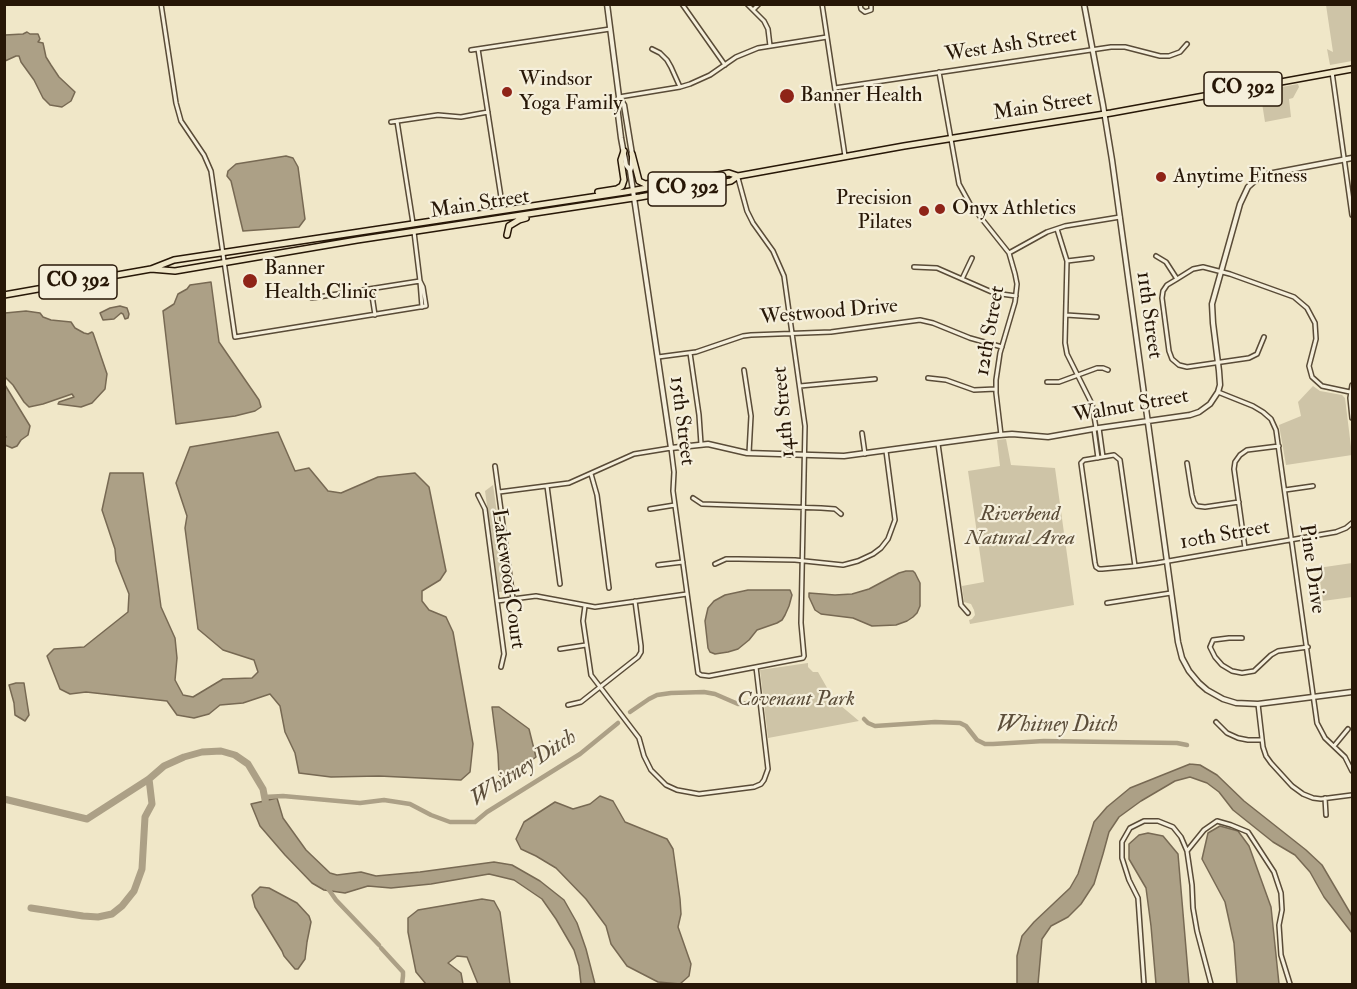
<!DOCTYPE html>
<style>
body{margin:0}
#map{position:relative;width:1357px;height:989px;overflow:hidden;background:#f0e7c8;font-family:"IM FELL Double Pica",serif}
canvas{display:block}
.frame{position:absolute;inset:0;border:6px solid #271707;pointer-events:none}
</style>
<div id="map">
<canvas width="1357" height="989"></canvas>
<div class="frame"></div>
</div>
<script>
const context = document.querySelector('canvas').getContext('2d');
context.lineJoin = 'round';
function fillPath(path, color) {
  context.fillStyle = color;
  context.fill(path, 'evenodd');
}
function toPath(rows) {
  const path = new Path2D();
  for (const r of rows) {
    path.moveTo(r[0], r[1]);
    for (let i = 2; i < r.length; i += 2) path.lineTo(r[i], r[i + 1]);
  }
  return path;
}
function trace(path, color, width, dash) {
  context.strokeStyle = color;
  context.lineWidth = width;
  context.lineCap = dash ? 'butt' : 'round';
  context.setLineDash(dash || []);
  context.stroke(path);
}
function drawText(font, color, halo, rows, align = 'center') {
  context.font = font + ' "IM FELL Double Pica",serif';
  context.lineWidth = 4.5;
  context.setLineDash([]);
  context.textBaseline = 'middle';
  context.strokeStyle = halo;
  context.fillStyle = color;
  for (const [text, x, y, turn = 0] of rows) {
    context.save();
    context.translate(x, y);
    context.rotate((+turn || 0) * Math.PI / 180);
    context.textAlign = isNaN(turn) ? turn : align;
    if (halo) context.strokeText(text, 0, 0);
    context.fillText(text, 0, 0);
    context.restore();
  }
}
fillPath(toPath([
 [1326,5,1352,5,1352,61,1330,65,1327,49,1333,52],
 [1298,84,1299,87,1293,98,1289,99,1291,117,1265,122,1262,103,1258,103,1251,96,1250,93],
 [1313,386,1320,391,1342,395,1345,398,1352,455,1286,465,1279,425,1301,416,1298,402],
 [1006,439,1011,465,1055,468,1074,605,970,624,969,620,972,619,975,615,974,610,971,604,964,602,962,586,984,582,968,471,1000,466,997,440],
 [493,485,508,591,499,592,485,491],
 [1352,563,1352,597,1323,601,1318,568],
 [808,663,808,667,813,672,818,672,834,700,859,721,768,738,760,670]
]), '#cec4a7');
const water = toPath([
 [27,32,30,34,38,34,40,39,38,42,43,43,46,57,51,65,59,77,75,92,71,101,62,107,50,105,43,98,34,80,21,62,19,56,16,56,5,61,5,35,23,34,27,32],
 [286,156,293,158,298,167,305,219,299,227,243,231,231,181,227,176,228,171,236,164,286,156],
 [211,282,219,342,259,400,261,407,255,411,235,416,176,424,163,311,174,304,178,294,187,289,190,285,211,282],
 [120,306,127,308,129,314,128,318,125,319,123,314,121,313,114,319,103,320,100,313,110,308,120,306],
 [26,311,40,313,43,317,51,320,71,322,75,328,84,333,88,334,92,332,93,333,107,374,105,389,92,403,81,407,58,404,59,402,74,397,72,394,43,404,29,407,24,402,13,385,5,377,5,313,26,311],
 [5,385,30,426,28,435,21,440,17,446,12,448,5,445,5,438,6,437,4,435,5,385],
 [278,432,295,471,309,468,328,491,341,493,378,477,415,473,429,487,446,571,440,580,422,591,422,601,429,610,446,617,453,632,473,744,470,772,461,780,379,776,331,777,299,773,295,753,285,732,280,706,270,694,243,703,220,705,209,714,194,718,177,715,167,701,86,692,70,694,60,689,47,656,54,649,84,647,128,612,129,594,116,561,115,549,102,510,110,473,143,473,161,607,175,638,177,658,175,680,183,695,193,697,223,679,252,678,258,672,254,660,223,650,198,629,185,528,187,516,176,483,190,447,278,432],
 [906,571,913,571,915,573,920,583,920,606,917,613,913,617,907,621,896,625,872,626,853,618,821,614,815,610,809,597,809,593,835,595,852,594,869,589,899,573,906,571],
 [748,590,790,590,792,595,789,606,785,615,782,620,777,623,757,630,749,640,738,649,728,652,715,654,710,652,708,648,705,621,708,608,714,601,725,595,748,590],
 [16,683,24,683,29,715,25,721,15,715,14,703,9,685,16,683],
 [492,707,499,707,529,729,536,757,504,781,499,775,498,754,492,707],
 [1190,764,1200,765,1217,775,1244,801,1306,850,1322,865,1352,916,1352,933,1324,897,1310,872,1295,855,1273,842,1233,810,1219,792,1207,783,1190,777,1175,781,1141,801,1119,817,1109,832,1103,854,1094,884,1081,904,1068,917,1051,926,1042,939,1038,984,1017,984,1017,956,1022,936,1034,922,1070,888,1078,874,1094,822,1107,807,1130,788,1190,764],
 [600,796,613,801,625,822,667,839,673,849,680,899,681,914,678,927,691,964,689,976,680,984,658,982,627,966,611,944,606,926,586,899,556,868,536,856,521,849,516,839,524,822,555,802,573,809,590,804,600,796],
 [277,798,283,818,306,850,330,873,337,875,361,872,376,876,420,872,494,862,512,865,540,881,564,900,577,923,586,949,595,984,581,984,579,966,574,950,556,919,542,899,514,880,489,874,431,884,391,888,368,886,345,893,324,890,312,883,285,855,260,826,251,804,277,798],
 [1220,826,1238,831,1249,846,1271,907,1279,984,1237,984,1234,943,1225,902,1202,859,1208,833,1220,826],
 [1148,833,1163,836,1178,854,1189,984,1156,984,1151,926,1146,888,1129,859,1129,844,1139,835,1148,833],
 [260,887,269,888,297,903,309,916,311,922,307,942,305,959,298,969,295,969,284,956,282,951,255,907,252,895,260,887],
 [482,899,494,901,500,912,510,984,478,984,467,957,457,956,448,963,461,973,463,984,426,984,416,972,408,932,408,918,418,910,482,899]
]);
fillPath(water, '#aca086');
trace(water, '#776953', 1.5);
trace(toPath([
 [630,712,649,699,657,695,671,693,704,692,715,694,738,704,747,703,753,699],
 [864,719,868,723,875,726,935,722,960,723,966,726,977,740,985,744,993,744,1044,741,1177,743,1187,745],
 [264,797,283,796,360,803,384,800,410,804,431,815,450,822,475,822,487,812,580,754,618,723],
 [327,887,336,900,379,945],
 [381,948,403,972,403,976,402,984]
]), '#aca086', 4.5);
trace(toPath([
 [4,799,87,819,149,779,164,766,184,757,202,752,221,751,235,755,248,764,263,789,267,810],
 [31,908,83,916,98,917,112,914,122,906,134,891,142,869,145,817,152,804,149,779]
]), '#aca086', 7);
const minor = toPath([
 [161,4,176,103,181,121,204,155,211,171,235,337,426,306,423,287,420,281],
 [682,4,725,65],
 [747,4,764,21,768,29,770,46],
 [822,4,845,156],
 [860,4,861,9,865,12,871,10,871,4],
 [753,10,759,4],
 [478,49,503,210],
 [652,49,660,53,667,60,671,67,680,87],
 [471,50,610,29],
 [939,72,959,184,970,204,1009,253,1015,274,1017,284,1015,302,1000,353,996,380,996,393,1001,435],
 [1332,72,1352,215],
 [835,88,1111,47,1125,47,1160,56,1169,56,1180,52,1187,44],
 [619,97,680,87,690,84,710,75,736,57,758,48,827,37],
 [397,121,413,223],
 [391,122,438,115,461,117,488,112],
 [1057,229,1067,261,1065,343,1067,354,1092,404,1096,428],
 [414,232,420,281,422,307],
 [1009,253,1047,232,1065,226,1120,217],
 [1156,256,1166,262,1177,279],
 [1067,261,1092,258],
 [914,267,937,268,994,293,1016,296],
 [962,279,972,258],
 [371,289,375,315],
 [312,298,420,281],
 [1066,315,1097,317],
 [1264,337,1257,354,1249,358,1187,367,1179,365,1172,359,1169,351,1162,298,1163,291,1167,285,1177,279,1193,269,1203,267,1230,274,1294,297,1307,308,1315,323,1316,339,1309,366,1312,377,1322,386,1350,392],
 [690,353,699,415,701,444],
 [658,357,696,352,743,336,751,335,831,332,920,320,933,323,970,338,1002,347],
 [744,370,751,416,749,453],
 [928,378,946,380,974,390,996,389],
 [1047,382,1059,382,1097,368,1103,368,1108,370],
 [1352,385,1350,398,1352,418],
 [800,386,875,379],
 [1218,392,1253,406,1263,412,1271,419,1276,430,1317,723,1325,738,1345,757,1352,771],
 [1099,428,1103,457],
 [1094,429,1098,458],
 [862,433,865,454],
 [938,444,961,605,968,613],
 [1187,463,1192,495,1194,502,1197,506,1205,507,1239,502],
 [495,466,513,599],
 [591,474,597,495,609,588],
 [547,486,560,584],
 [1285,490,1313,486],
 [499,492,569,483,634,454,671,448,674,472,673,491,698,673,701,675,709,676,803,658,804,656,801,623,805,426,784,276,773,251,753,223,747,211,738,178],
 [478,495,485,509,497,601,504,654,501,667],
 [693,498,702,504,821,508,835,509,841,514],
 [650,509,675,505],
 [1245,548,1234,469,1235,462,1240,455,1247,450,1279,446],
 [715,564,726,559,738,559,795,560,843,565,858,561,873,554,881,548,888,539,895,520,886,451],
 [658,565,683,562],
 [1135,566,1120,460,1114,455,1084,460,1081,463,1095,563,1096,567,1099,569,1102,569,1135,566,1157,563,1336,532,1346,528,1352,523],
 [497,601,536,596,595,607,687,594],
 [1107,603,1171,593],
 [585,606,583,621,591,675,639,738,644,756,651,770,666,785,677,790,699,794,754,787,761,784,764,780,768,769,756,667],
 [1242,638,1229,638,1213,640,1210,647,1215,657,1222,665,1232,671,1242,673,1254,671,1271,655,1278,651,1308,647],
 [560,649,586,645],
 [1258,704,1263,747,1266,756,1271,763,1292,786,1303,794,1313,798,1321,799,1352,795],
 [568,705,581,702,638,657,641,652,641,646,635,601],
 [1216,722,1227,733,1238,738,1248,740,1262,740],
 [1334,746,1348,729],
 [1325,798,1326,815],
 [1187,851,1204,830,1217,821,1231,825,1248,832,1274,872,1281,893,1282,910,1279,925,1281,955,1290,984],
 [1144,984,1138,898,1129,880,1122,858,1122,842,1130,828,1144,821,1158,821,1173,827,1181,837,1187,851,1192,885,1193,908,1197,931,1211,984]
]);
const tertiary = toPath([
 [607,4,619,97,624,105,632,154,632,165,630,171,632,184,671,448,708,444,747,453,844,456,999,435,1012,434,1048,437,1099,428,1190,415,1199,412,1210,404,1218,392,1220,385,1219,371,1213,323,1212,304,1240,204,1248,187,1258,178,1268,174,1352,158],
 [1084,4,1103,105,1112,160,1178,642,1182,658,1189,671,1199,683,1207,690,1223,699,1236,703,1258,704,1352,692],
 [619,97,617,106,621,138,626,165,630,170]
]);
const primary = toPath([
 [632,154,639,181,645,184,653,183],
 [598,192,617,189,622,186,624,180,621,160,624,151],
 [507,235,509,226,519,220,526,218],
 [151,269,175,271,357,240,640,197,731,181,738,176,904,146,1111,113,1352,69],
 [4,295,151,269,174,260,625,192,729,173,738,176]
]);
trace(minor, '#594b37', 6);
trace(tertiary, '#594b37', 7);
trace(primary, '#271707', 8);
trace(minor, '#f5efdb', 3);
trace(tertiary, '#f5efdb', 4);
trace(primary, '#f0e7c8', 5);
for (const [x, y, r, color] of [
 [507,92,6,"#8f2418"],
 [787,96,8,"#8f2418"],
 [1161,177,6,"#8f2418"],
 [940,209,6,"#8f2418"],
 [924,211,6,"#8f2418"],
 [250,281,8,"#8f2418"]
]) {
  const dot = new Path2D();
  dot.arc(x, y, r, 0, 2 * Math.PI);
  context.fillStyle = color;
  context.fill(dot);
  trace(dot, '#f5efdb', 2);
}
for (const [x, y, w] of [
 [1243,89,78],
 [687,189,78],
 [78,282,78]
]) {
  const box = new Path2D();
  box.roundRect(x - w / 2, y - 17, w, 34, 4.5);
  context.fillStyle = '#f5efdb';
  context.fill(box);
  trace(box, '#271707', 1.5);
}
drawText('bold 20px', '#271707', null, [
 ["CO 392",1243,89],
 ["CO 392",687,189],
 ["CO 392",78,282]
]);
drawText('21px', '#271707', '#f5efdb', [
 ["West Ash Street",1011,46,-9],
 ["Main Street",1043,107,-9],
 ["Main Street",480,205,-9],
 ["Westwood Drive",829,313,-5],
 ["11th Street",1148,315,82],
 ["12th Street",991,331,-80],
 ["Walnut Street",1131,407,-10],
 ["14th Street",785,412,-95],
 ["15th Street",681,421,83],
 ["10th Street",1225,536,-10],
 ["Pine Drive",1311,569,82],
 ["Lakewood Court",507,579,82]
]);
drawText('21px', '#271707', '#f5efdb', [
 ["Windsor",519,80],
 ["Yoga Family",519,104],
 ["Banner Health",800,96],
 ["Anytime Fitness",1173,177],
 ["Precision",912,199,"right"],
 ["Pilates",912,223,"right"],
 ["Onyx Athletics",952,209],
 ["Banner",264,269],
 ["Health Clinic",264,293]
], 'left');
drawText('italic 21px', '#594b37', '#f5efdb', [
 ["Riverbend",1020,515],
 ["Natural Area",1020,539],
 ["Covenant Park",796,700]
]);
drawText('italic 22px', '#5c4e3a', '#f5efdb', [
 ["Whitney Ditch",1057,726],
 ["Whitney Ditch",524,769,-33]
]);
</script>
